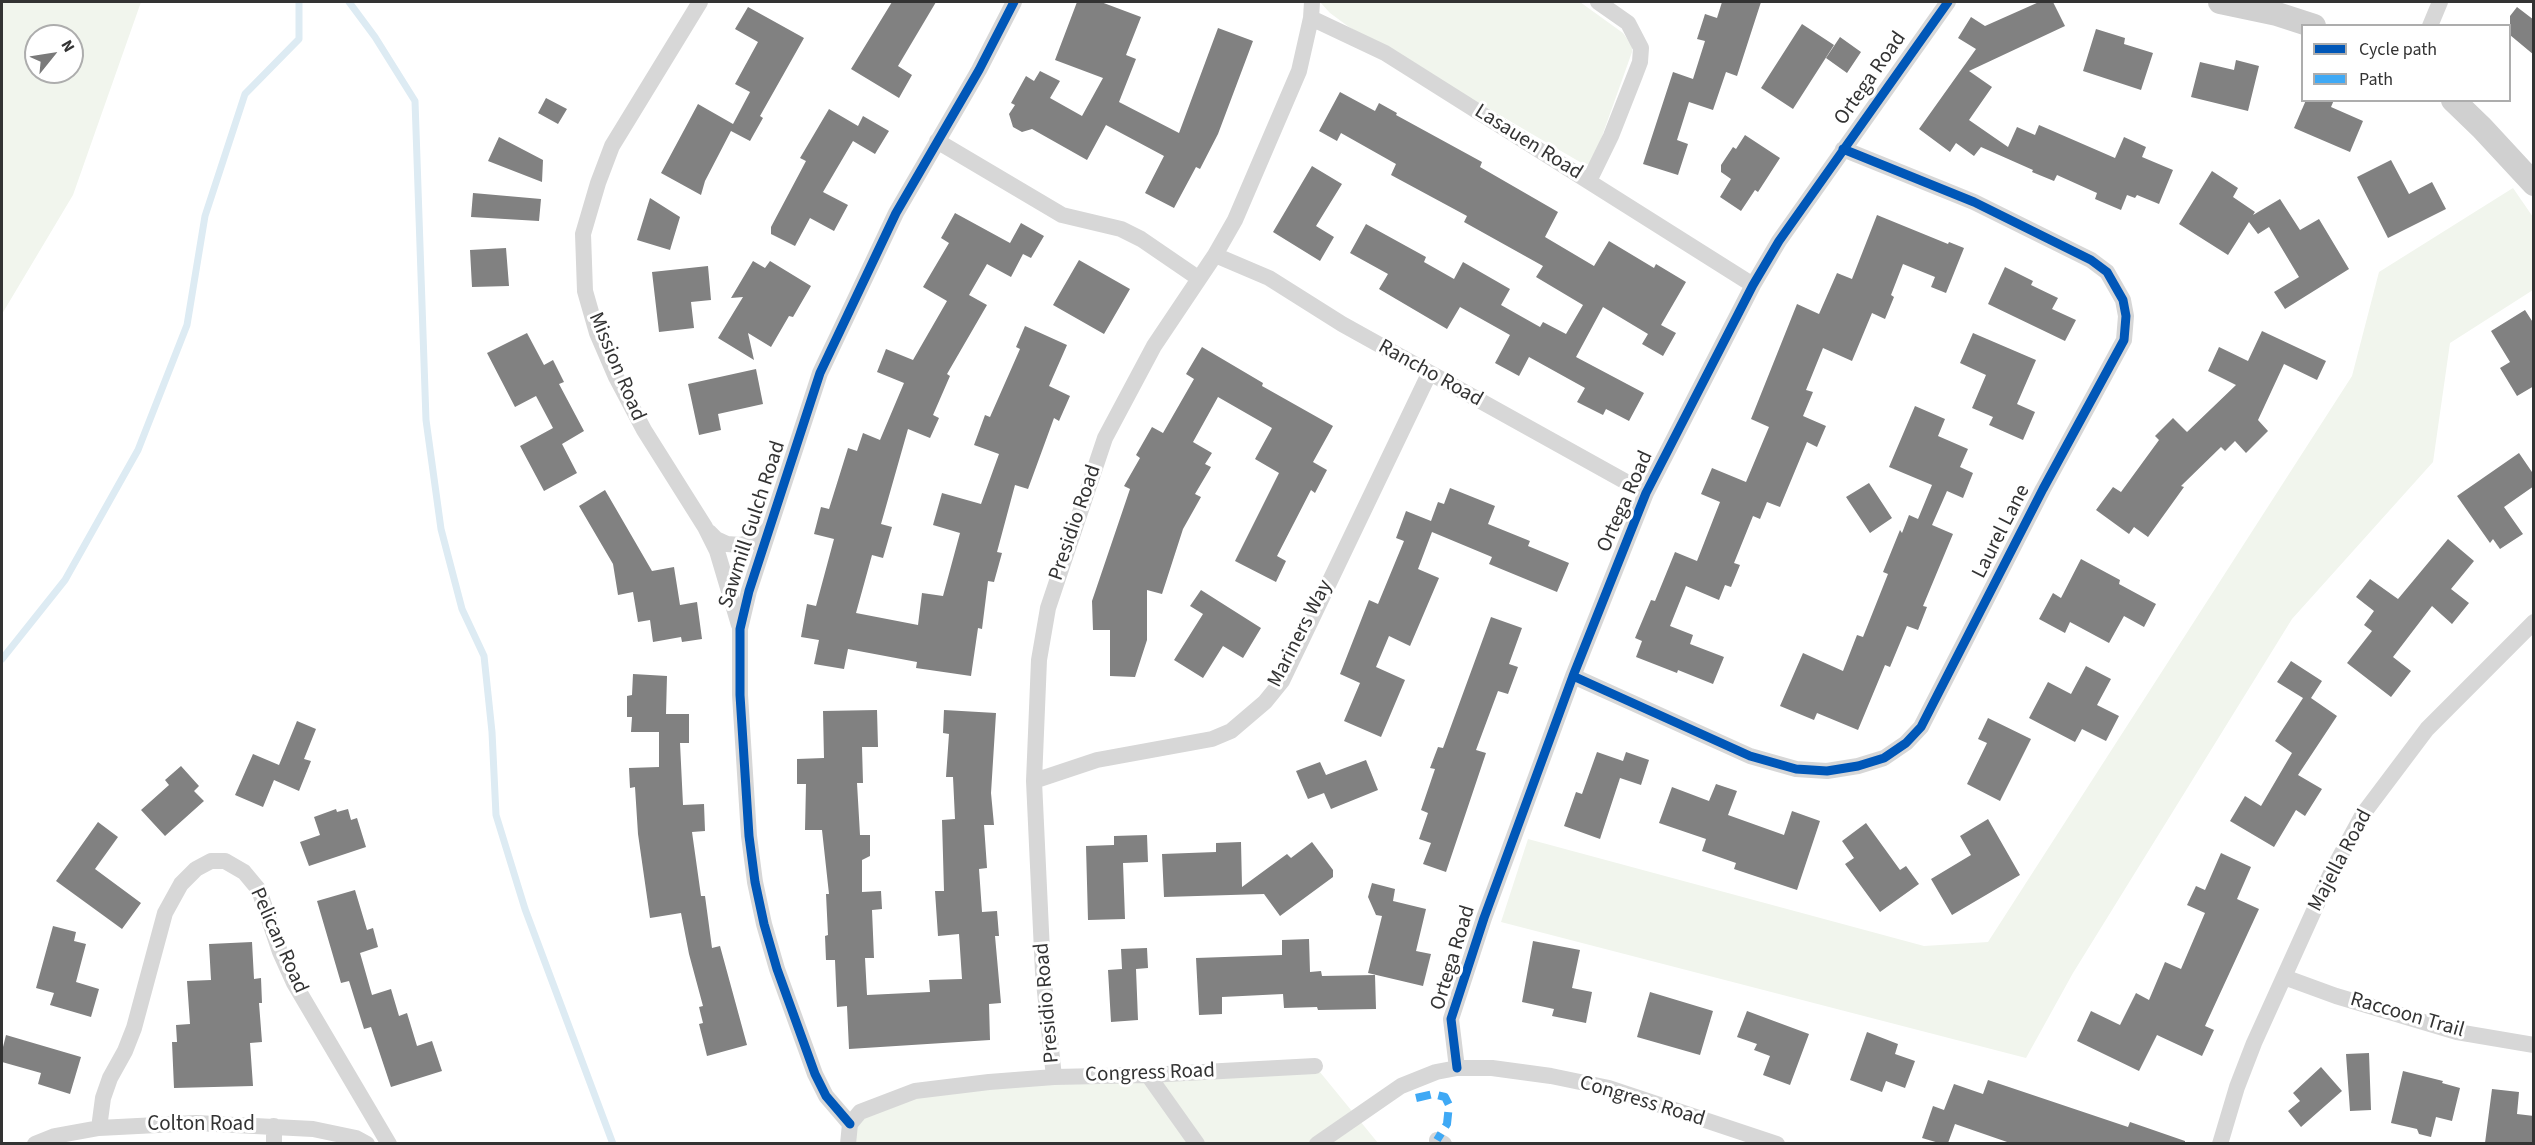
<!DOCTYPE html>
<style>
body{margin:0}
#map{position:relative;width:2535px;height:1145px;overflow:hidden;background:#fff;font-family:"Source Sans 3",sans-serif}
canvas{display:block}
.frame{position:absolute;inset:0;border:3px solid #333;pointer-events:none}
.legend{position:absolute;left:2301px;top:24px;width:210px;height:78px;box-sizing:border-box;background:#fff;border:2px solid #adadad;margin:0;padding:8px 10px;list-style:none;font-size:18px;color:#333}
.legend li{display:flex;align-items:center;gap:12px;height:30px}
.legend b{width:30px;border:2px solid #adadad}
.north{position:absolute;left:24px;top:24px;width:60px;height:60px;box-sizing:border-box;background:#fff;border:2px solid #adadad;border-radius:50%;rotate:60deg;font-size:16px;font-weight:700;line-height:24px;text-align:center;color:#333}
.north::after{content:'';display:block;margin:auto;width:21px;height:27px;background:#7a7a7a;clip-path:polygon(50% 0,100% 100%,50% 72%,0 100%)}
</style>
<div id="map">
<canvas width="2535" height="1145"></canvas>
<div class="frame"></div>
<ul class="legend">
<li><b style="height:8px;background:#0057b8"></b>Cycle path</li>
<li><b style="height:8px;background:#3fa9f5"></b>Path</li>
</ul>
<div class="north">N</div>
</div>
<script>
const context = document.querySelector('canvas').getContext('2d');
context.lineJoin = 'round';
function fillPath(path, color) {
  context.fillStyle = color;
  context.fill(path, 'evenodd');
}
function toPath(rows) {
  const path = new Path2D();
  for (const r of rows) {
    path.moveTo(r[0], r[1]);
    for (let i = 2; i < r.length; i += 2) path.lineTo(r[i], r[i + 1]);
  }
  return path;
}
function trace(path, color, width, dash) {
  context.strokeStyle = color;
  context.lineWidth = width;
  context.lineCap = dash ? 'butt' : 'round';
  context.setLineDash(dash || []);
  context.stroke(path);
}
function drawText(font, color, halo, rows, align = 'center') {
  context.font = font + ' "Source Sans 3",sans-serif';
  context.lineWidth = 6;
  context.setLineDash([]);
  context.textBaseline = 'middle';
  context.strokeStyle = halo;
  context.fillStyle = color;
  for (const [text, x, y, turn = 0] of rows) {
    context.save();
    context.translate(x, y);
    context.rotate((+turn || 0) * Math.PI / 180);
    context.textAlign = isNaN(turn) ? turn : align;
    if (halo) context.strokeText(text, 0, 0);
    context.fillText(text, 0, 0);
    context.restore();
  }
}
fillPath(toPath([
 [2,2,141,2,73,195,2,314],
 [36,36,72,36,72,72,36,72],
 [1320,2,1580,2,1623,33,1632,46,1632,52,1596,153,1591,163,1585,165,1349,27,1330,13],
 [2513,188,2533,217,2533,290,2450,343,2433,462,2292,619,2073,973,2026,1058,1501,922,1528,839,1924,946,1988,942,2352,376,2379,272],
 [1315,1066,1378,1143,848,1144,850,1124,915,1091]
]), '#f1f5ed');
trace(toPath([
 [349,2,375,37,415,101,426,420,441,529,462,609,484,656,492,732,496,815,525,909,613,1144],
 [2,659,65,580,138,450,187,325,205,216,245,94,299,39,299,2]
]), '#ddebf3', 7);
fillPath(toPath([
 [892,2,936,2,898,66,912,75,899,98,851,69],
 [1077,2,1101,2,1141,17,1126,55,1136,59,1119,102,1179,133,1218,28,1253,41,1218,134,1200,169,1196,167,1174,208,1145,193,1164,156,1106,125,1087,160,1032,129,1022,132,1013,127,1009,114,1015,105,1011,103,1026,76,1034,81,1040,71,1060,81,1050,98,1082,116,1103,78,1055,60],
 [1722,2,1761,2,1737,76,1726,72,1713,110,1689,102,1677,140,1688,144,1678,175,1643,164,1673,72,1693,79,1705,41,1697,39,1705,14,1717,18],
 [2039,2,2053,2,2065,26,1969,71,1992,87,1969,120,2008,147,2017,127,2035,135,2039,125,2115,158,2124,137,2146,147,2142,157,2173,170,2159,204,2137,195,2135,198,2127,195,2121,210,2095,199,2097,193,2057,175,2054,181,2032,172,2033,170,1981,147,1974,156,1956,143,1950,152,1919,129,1976,49,1958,38,1971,17,1985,26],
 [748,7,804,38,760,116,763,118,750,141,731,131,705,181,701,195,661,173,698,104,733,124,750,92,735,84,758,42,735,29],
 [2517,7,2534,20,2534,55,2510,35,2510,16],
 [1802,24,1834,45,1793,109,1761,88],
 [2096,29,2125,38,2124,44,2153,53,2141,90,2083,71],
 [1840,37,1861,52,1847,73,1826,58],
 [2236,60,2259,66,2248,111,2191,97,2200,62,2234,70],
 [1340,92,1375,111,1379,103,1397,113,1396,115,1482,162,1480,167,1558,212,1545,237,1594,266,1609,241,1654,268,1656,264,1686,282,1661,325,1676,333,1663,356,1642,344,1648,334,1603,307,1576,357,1644,393,1629,421,1606,409,1603,415,1577,402,1585,388,1529,357,1519,376,1495,363,1510,335,1460,307,1447,329,1379,289,1388,274,1350,253,1366,224,1426,257,1424,262,1454,279,1463,262,1510,289,1501,305,1540,327,1543,322,1566,334,1583,305,1536,277,1543,266,1464,222,1467,216,1391,175,1396,164,1341,133,1337,141,1319,131],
 [546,98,567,109,558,124,538,113],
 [2306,100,2334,100,2331,107,2363,121,2350,152,2294,128],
 [829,109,858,126,863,116,889,131,875,154,853,141,823,192,848,205,834,231,810,218,795,246,771,234,771,227,806,161,800,158],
 [1745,135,1780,158,1758,192,1755,190,1741,211,1720,197,1731,179,1721,172,1721,165,1733,147,1736,149],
 [499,137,543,160,542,182,488,161],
 [2391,160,2409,194,2432,182,2446,209,2388,238,2357,177],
 [1312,166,1342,184,1316,226,1334,237,1320,261,1273,232],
 [2212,171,2238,188,2233,197,2255,212,2253,215,2280,199,2300,230,2319,219,2349,269,2285,309,2274,292,2299,277,2269,227,2258,234,2249,222,2228,255,2179,224],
 [473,193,541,199,539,221,471,217],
 [650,198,680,217,670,250,637,240],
 [955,213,1010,243,1021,223,1044,236,1031,258,1023,254,1011,277,987,264,969,295,987,305,947,374,950,376,933,415,939,418,930,438,908,429,881,524,892,527,883,558,872,555,856,613,918,625,922,593,943,596,960,533,933,525,942,493,981,504,999,454,974,445,985,415,990,417,1020,349,1016,347,1025,326,1067,345,1049,386,1070,396,1059,421,1054,418,1028,489,1015,485,997,552,1002,553,994,582,988,581,982,629,978,628,971,676,916,668,917,662,848,649,844,669,814,664,819,640,801,637,807,604,816,606,834,539,814,534,821,507,829,509,848,448,857,451,863,433,880,440,904,383,877,372,886,349,913,360,947,301,923,287,949,243,941,238],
 [1877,215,1948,244,1949,242,1964,248,1946,293,1931,287,1935,277,1903,264,1891,295,1894,297,1885,319,1872,313,1852,361,1823,348,1806,390,1813,392,1803,416,1826,426,1817,447,1807,442,1780,507,1767,502,1760,519,1753,516,1734,563,1740,565,1731,587,1725,585,1719,600,1686,586,1670,626,1693,635,1690,644,1724,657,1713,684,1678,670,1677,673,1636,657,1642,641,1635,638,1651,600,1655,601,1675,552,1697,561,1720,502,1701,494,1712,468,1746,482,1769,427,1751,419,1797,304,1819,314,1837,273,1852,279],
 [506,248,509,286,472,287,470,250],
 [1079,260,1130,289,1104,334,1053,305],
 [753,261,765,268,770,261,811,286,793,317,789,316,771,347,748,333,754,360,718,338,743,297,731,298],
 [708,266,711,300,691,302,694,328,659,332,652,272],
 [2005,267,2033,281,2031,285,2058,298,2052,309,2076,320,2065,341,1988,304],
 [2525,310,2534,324,2534,386,2517,396,2500,368,2510,362,2491,331],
 [2262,331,2326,361,2317,380,2284,364,2258,420,2268,431,2246,453,2235,441,2225,451,2221,447,2181,486,2184,487,2148,537,2134,527,2129,534,2096,510,2113,487,2121,492,2159,440,2155,436,2173,418,2187,432,2236,385,2208,371,2219,347,2248,361],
 [527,333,544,365,553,360,564,382,559,384,584,431,562,444,577,473,544,491,520,446,553,428,536,396,515,407,487,353],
 [1973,333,2036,360,2017,404,2035,412,2023,440,1989,425,1993,417,1972,408,1986,375,1960,363],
 [1202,347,1263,383,1262,386,1333,426,1313,462,1327,470,1315,493,1311,490,1277,556,1286,561,1276,582,1235,561,1279,473,1255,459,1272,428,1218,397,1193,442,1212,453,1205,464,1211,467,1195,494,1201,497,1183,529,1162,594,1147,590,1147,640,1135,677,1110,676,1110,630,1093,630,1092,601,1130,489,1124,486,1140,458,1136,455,1152,427,1163,433,1194,379,1186,374],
 [756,369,763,404,718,414,721,430,699,435,688,384],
 [1915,406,1945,419,1938,436,1968,449,1960,467,1973,473,1963,498,1947,491,1932,525,1953,534,1923,606,1927,607,1918,630,1907,626,1890,667,1885,665,1858,730,1817,713,1814,720,1780,706,1803,653,1843,671,1857,635,1863,637,1888,574,1883,572,1900,530,1902,533,1909,515,1918,519,1932,485,1889,467],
 [2519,453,2534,475,2534,486,2504,507,2523,534,2500,549,2493,539,2490,543,2457,496],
 [1869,483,1892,518,1870,533,1846,497],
 [1450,488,1495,506,1488,524,1530,541,1528,546,1569,563,1557,592,1489,564,1492,557,1432,532,1418,569,1439,578,1410,646,1389,636,1376,667,1405,680,1381,737,1344,721,1360,683,1340,674,1369,600,1378,604,1404,541,1396,538,1406,511,1431,521,1438,502,1444,504],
 [605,490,652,571,674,567,680,605,697,602,702,639,682,642,681,637,653,642,650,620,638,622,633,592,618,595,613,564,579,506],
 [2448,539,2474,561,2451,589,2469,603,2452,624,2432,606,2393,657,2411,671,2391,697,2347,663,2372,631,2364,625,2374,611,2356,597,2370,579,2398,599],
 [2081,559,2120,580,2119,584,2156,604,2144,627,2124,616,2109,643,2070,622,2065,633,2039,619,2053,593,2061,598],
 [1201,590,1261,628,1243,658,1223,646,1203,678,1174,660,1203,614,1190,606],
 [1491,617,1522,628,1509,664,1518,667,1508,694,1498,691,1476,750,1486,753,1446,872,1423,864,1431,843,1419,839,1428,813,1421,810,1435,769,1430,768,1438,747,1443,748],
 [2291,661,2322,681,2311,698,2337,716,2298,775,2322,789,2305,816,2296,810,2274,847,2230,821,2245,796,2261,806,2292,753,2275,741,2303,698,2277,682],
 [2086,666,2111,679,2097,705,2119,716,2106,741,2082,729,2075,742,2029,718,2048,682,2071,694],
 [633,674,667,676,666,714,689,714,689,743,680,743,683,805,704,804,705,831,692,832,701,896,705,896,712,948,720,946,747,1045,707,1056,699,1024,703,1023,699,1007,703,1006,689,954,681,913,650,918,638,834,635,787,630,788,629,768,659,767,659,732,631,732,632,717,627,717,627,696,632,695],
 [877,710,878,747,862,747,863,783,857,783,860,835,870,835,870,856,862,860,862,892,881,891,882,909,872,910,874,958,865,958,867,995,930,992,929,980,962,979,959,934,938,936,935,891,944,891,942,820,955,819,953,777,946,777,949,734,943,733,944,710,996,713,991,793,994,825,984,825,987,868,979,869,982,912,997,911,999,936,995,936,1001,1003,989,1004,990,1040,849,1049,847,1006,837,1007,835,960,826,960,825,936,828,935,826,894,829,894,822,830,805,830,806,784,797,784,797,759,824,758,823,711],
 [1988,718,2031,739,2000,801,1967,784,1987,743,1978,739],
 [297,721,316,729,304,759,311,761,299,791,274,780,263,807,235,795,253,754,279,765],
 [1597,752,1623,761,1626,752,1649,760,1641,785,1620,778,1600,839,1564,826,1576,792,1582,794],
 [1366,760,1378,790,1331,809,1324,793,1308,799,1296,771,1320,762,1326,775],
 [181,766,199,786,194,791,204,801,165,836,141,810,169,785,165,780],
 [1716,784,1737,791,1728,815,1784,835,1792,811,1820,821,1797,890,1734,869,1736,863,1702,851,1706,839,1659,823,1672,787,1709,801],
 [336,809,337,812,348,809,351,820,357,818,366,847,309,866,300,842,320,835,314,817],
 [1988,819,2020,875,1952,915,1931,879,1971,855,1960,836],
 [98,822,118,837,95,869,141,903,122,929,56,881],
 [1866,823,1900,870,1906,866,1919,884,1880,912,1845,864,1854,858,1842,841],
 [1147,835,1148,862,1123,863,1125,919,1088,920,1086,846,1114,845,1114,836],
 [1241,842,1242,887,1287,854,1291,858,1312,842,1333,870,1333,877,1280,916,1264,894,1164,897,1162,854,1216,852,1216,843],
 [2221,853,2251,867,2237,899,2259,909,2205,1026,2214,1030,2202,1056,2157,1035,2139,1071,2077,1041,2091,1011,2120,1025,2136,993,2149,1000,2165,962,2181,969,2205,913,2187,905,2196,886,2205,890],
 [1372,883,1395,889,1393,901,1426,909,1416,951,1431,954,1423,986,1368,973,1382,916,1376,915,1368,897],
 [355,890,367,930,373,928,378,947,360,953,372,995,391,989,399,1016,407,1013,417,1046,432,1041,442,1071,391,1087,371,1027,364,1029,349,981,341,983,317,901],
 [53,926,76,932,74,941,86,944,76,982,99,989,91,1017,50,1005,54,993,36,988],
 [1309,939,1310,972,1321,971,1322,976,1375,975,1376,1009,1318,1010,1317,1007,1284,1008,1283,994,1222,997,1222,1014,1199,1015,1196,958,1282,955,1282,940],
 [1533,941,1580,950,1572,988,1592,992,1586,1023,1552,1016,1554,1009,1522,1002],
 [252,942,254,979,261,978,262,1003,259,1003,262,1042,250,1043,253,1086,174,1088,172,1042,177,1042,176,1025,190,1024,187,981,211,980,209,944],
 [1147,948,1148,968,1136,969,1138,1020,1111,1022,1108,970,1122,969,1121,949],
 [1650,992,1713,1011,1700,1055,1637,1037],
 [1747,1011,1809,1034,1790,1085,1763,1075,1770,1056,1754,1050,1757,1044,1737,1037],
 [1867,1032,1898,1044,1895,1054,1915,1061,1905,1088,1886,1081,1882,1092,1850,1080],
 [6,1035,81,1057,70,1094,38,1084,41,1073,2,1062,2,1051],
 [2369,1053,2371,1110,2350,1111,2346,1054],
 [2321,1067,2342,1091,2301,1127,2288,1111,2300,1101,2293,1093],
 [2403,1071,2443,1081,2442,1083,2460,1088,2452,1121,2436,1117,2431,1137,2419,1134,2417,1129,2391,1123],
 [1988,1080,2128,1127,2130,1122,2185,1141,2185,1143,2010,1143,1955,1124,1948,1143,1939,1143,1922,1138,1933,1106,1944,1110,1954,1084,1983,1094],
 [2492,1089,2519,1092,2517,1114,2534,1116,2534,1143,2485,1143]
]), '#818181');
trace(toPath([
 [700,2,612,146,598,183,583,234,585,291,597,333,616,377,644,430,705,527,717,551,739,625],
 [1312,2,1311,18,1385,53,1753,285],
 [2430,26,2440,2],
 [937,141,1062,215,1121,229,1141,239,1198,278],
 [1589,181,1611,136,1635,75,1640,62,1641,48,1628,23,1598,2],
 [1215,255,1269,278,1342,324,1646,493],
 [709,532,716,539,727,544,740,545,760,540,769,528],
 [1573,676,1750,756,1796,769,1827,771,1858,766,1884,758,1906,743,1921,727,2043,489,2124,340,2126,316,2123,300,2107,272,2091,260,1974,202,1843,149],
 [1034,781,1097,760,1212,739,1231,731,1265,702,1282,681,1429,374],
 [2284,977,2336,996,2457,1032,2534,1045],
 [1457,1068,1451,1019,1484,918,1573,676,1646,493,1753,285,1779,241,1948,2],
 [1148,1075,1197,1144],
 [1054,1077,1043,973,1034,781,1039,660,1048,608,1105,438,1154,346,1215,255,1235,220,1299,71,1311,18],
 [850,1124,826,1096,815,1074,777,969,764,924,755,882,749,836,740,695,740,629,749,591,820,373,896,213,979,70,1014,2],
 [99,1128,103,1098,110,1078,125,1051,134,1028,165,913,181,884,196,869,211,861,225,861,244,872,259,890,280,952,294,983,389,1144],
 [1437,1140,1444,1144],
 [35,1144,55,1136,99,1128,196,1123,313,1129,356,1138,367,1144],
 [274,1144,274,1126],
 [848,1144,850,1124,860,1112,915,1091,989,1082,1054,1077,1148,1075,1315,1066],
 [1317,1144,1401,1086,1436,1072,1457,1068,1492,1068,1551,1076,1609,1088,1777,1144],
 [2220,1144,2237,1087,2254,1043,2331,873,2363,814,2427,729,2534,622]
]), '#d7d7d7', 16);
trace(toPath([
 [2220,2,2277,14,2314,26],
 [2453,100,2482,128,2534,184]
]), '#d0d0d0', 24);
trace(toPath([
 [1416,1098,1433,1094,1445,1097,1449,1105,1447,1124,1437,1140]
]), '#3fa9f5', 8, [15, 8]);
trace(toPath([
 [1573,676,1750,756,1796,769,1827,771,1858,766,1884,758,1906,743,1921,727,2043,489,2124,340,2126,316,2123,300,2107,272,2091,260,1974,202,1843,149],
 [1457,1068,1451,1019,1484,918,1573,676,1646,493,1753,285,1779,241,1948,2],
 [850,1124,826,1096,815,1074,777,969,764,924,755,882,749,836,740,695,740,629,749,591,820,373,896,213,979,70,1014,2]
]), '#0057b8', 9);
drawText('21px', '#333', '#fff', [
 ["Ortega Road",1871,79,-55],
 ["Lasauen Road",1528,143,32],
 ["Mission Road",616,367,67],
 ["Rancho Road",1430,374,29],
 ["Ortega Road",1626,502,-66],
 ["Presidio Road",1076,523,-71],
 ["Sawmill Gulch Road",753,525,-72],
 ["Laurel Lane",2002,532,-63],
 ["Mariners Way",1301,634,-63],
 ["Majella Road",2341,861,-62],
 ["Pelican Road",278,941,66],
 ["Ortega Road",1454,958,-73],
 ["Presidio Road",1048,1003,-95],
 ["Raccoon Trail",2407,1016,16],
 ["Congress Road",1150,1074,-2],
 ["Congress Road",1642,1102,17],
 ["Colton Road",201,1125]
]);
</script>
